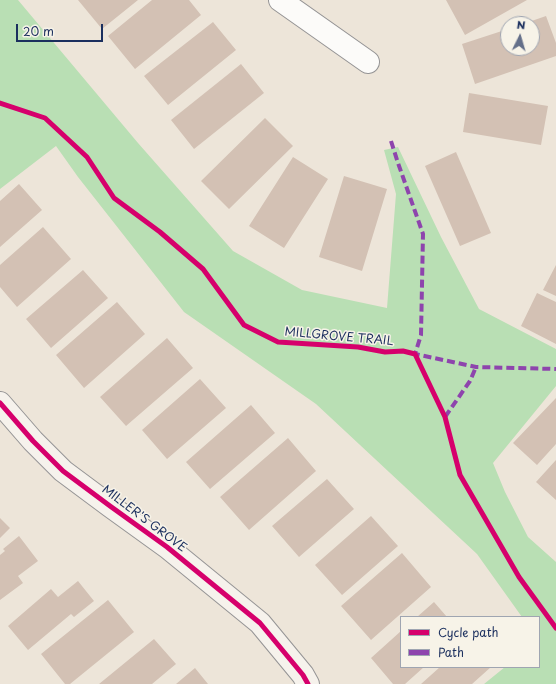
<!DOCTYPE html>
<style>
body{margin:0}
#map{position:relative;width:556px;height:684px;overflow:hidden;background:#ede5d9;font-family:"Playpen Sans",sans-serif}
canvas{display:block}
.legend{position:absolute;left:400px;top:616px;width:140px;height:52px;box-sizing:border-box;background:#f7f3e8;border:1px solid #9fa5b1;margin:0;padding:5px 7px;list-style:none;font-size:12px;color:#1b2f5e}
.legend li{display:flex;align-items:center;gap:8px;height:20px}
.legend b{width:20px;border:1px solid #9fa5b1}
.north{position:absolute;left:500px;top:16px;width:40px;height:40px;box-sizing:border-box;background:#f7f3e8;border:1px solid #9fa5b1;border-radius:50%;rotate:5deg;font-size:11px;font-weight:700;line-height:16px;text-align:center;color:#1b2f5e}
.north::after{content:'';display:block;margin:auto;width:14px;height:18px;background:#646f89;clip-path:polygon(50% 0,100% 100%,50% 72%,0 100%)}
.scale{position:absolute;left:16px;top:24px;width:87px;height:18px;box-sizing:border-box;border:2px solid #1b2f5e;border-top:0;padding-left:5px;font-size:12px;line-height:14px;white-space:nowrap;color:#1b2f5e;-webkit-text-stroke:3px #f7f3e8;paint-order:stroke}
</style>
<div id="map">
<canvas width="556" height="684"></canvas>
<ul class="legend">
<li><b style="height:5px;background:#d6006c"></b>Cycle path</li>
<li><b style="height:5px;background:#8e44ad"></b>Path</li>
</ul>
<div class="north">N</div>
<div class="scale">20 m</div>
</div>
<script>
const context = document.querySelector('canvas').getContext('2d');
context.lineJoin = 'round';
function fillPath(path, color) {
  context.fillStyle = color;
  context.fill(path, 'evenodd');
}
function toPath(rows) {
  const path = new Path2D();
  for (const r of rows) {
    path.moveTo(r[0], r[1]);
    for (let i = 2; i < r.length; i += 2) path.lineTo(r[i], r[i + 1]);
  }
  return path;
}
function trace(path, color, width, dash) {
  context.strokeStyle = color;
  context.lineWidth = width;
  context.lineCap = dash ? 'butt' : 'round';
  context.setLineDash(dash || []);
  context.stroke(path);
}
function drawText(font, color, halo, rows, align = 'center') {
  context.font = font + ' "Playpen Sans",sans-serif';
  context.lineWidth = 3;
  context.setLineDash([]);
  context.textBaseline = 'middle';
  context.strokeStyle = halo;
  context.fillStyle = color;
  for (const [text, x, y, turn = 0] of rows) {
    context.save();
    context.translate(x, y);
    context.rotate((+turn || 0) * Math.PI / 180);
    context.textAlign = isNaN(turn) ? turn : align;
    if (halo) context.strokeText(text, 0, 0);
    context.fillText(text, 0, 0);
    context.restore();
  }
}
fillPath(toPath([
 [0,0,18,0,138,143,233,251,302,290,387,308,396,194,384,150,398,147,441,237,479,309,556,349,556,386,493,463,505,492,528,537,556,562,556,684,484,684,505,667,539,667,539,617,522,617,477,554,316,404,184,312,78,177,56,146,0,189]
]), '#b9dfb4');
fillPath(toPath([
 [78,0,138,0,102,29],
 [152,0,189,0,201,15,135,69,108,36],
 [446,0,527,0,465,35],
 [546,16,556,43,556,56,475,84,462,44,508,29,508,48,532,48,532,24,523,24],
 [213,22,236,50,168,105,144,76],
 [241,64,264,93,194,149,171,120],
 [469,93,548,106,541,145,463,132],
 [265,118,293,146,229,209,201,181],
 [456,152,491,233,460,246,425,166],
 [293,157,328,179,284,248,249,226],
 [344,176,387,189,362,271,319,257],
 [19,184,42,210,0,247,0,201],
 [43,227,71,259,17,307,0,287,0,265],
 [556,265,556,296,543,290],
 [83,270,108,298,51,348,26,319],
 [537,293,556,302,556,344,521,326],
 [117,302,145,334,84,388,56,355],
 [167,338,193,368,126,426,100,397],
 [200,379,226,408,167,459,142,430],
 [556,398,556,444,537,465,513,443],
 [251,405,275,433,210,489,186,462],
 [288,438,316,471,249,530,220,497],
 [556,460,556,500,536,482],
 [327,479,354,509,299,557,272,526],
 [371,516,398,546,342,595,315,565],
 [0,518,10,528,0,538],
 [19,536,38,561,18,576,23,583,0,600,0,555,5,551,3,549],
 [402,553,431,587,371,640,341,606],
 [78,581,94,601,74,617,71,614,28,650,8,626,51,589,58,597],
 [108,600,134,632,70,684,65,684,41,654],
 [434,602,447,617,417,617],
 [401,631,401,667,424,667,405,684,393,684,371,658],
 [154,639,176,664,152,684,99,684],
 [440,667,491,667,472,684,421,684],
 [195,668,208,684,176,684]
]), '#d3c1b4');
const street = toPath([
 [280,0,368,62]
]);
const secondary = toPath([
 [0,403,33,441,63,471,110,506,167,547,260,623,303,675,308,684]
]);
trace(street, '#959495', 24);
trace(secondary, '#959495', 24);
trace(street, '#fcfbf9', 22);
trace(secondary, '#f6f2ec', 22);
trace(toPath([
 [391,141,398,163,423,234,421,335,415,354,476,367,556,369],
 [445,417,470,381,476,367]
]), '#8e44ad', 4, [8, 4]);
trace(toPath([
 [0,103,45,118,87,157,114,198,160,232,203,269,244,325,278,342,358,347,385,352,403,351,415,354,445,417,460,475,519,577,556,628],
 [0,403,33,441,63,471,110,506,167,547,260,623,303,675,308,684]
]), '#d6006c', 5);
drawText('12px', '#1b2f5e', '#f7f3e8', [
 ["MILLGROVE TRAIL",339,337,5],
 ["MILLER'S GROVE",144,519,37]
]);
</script>
